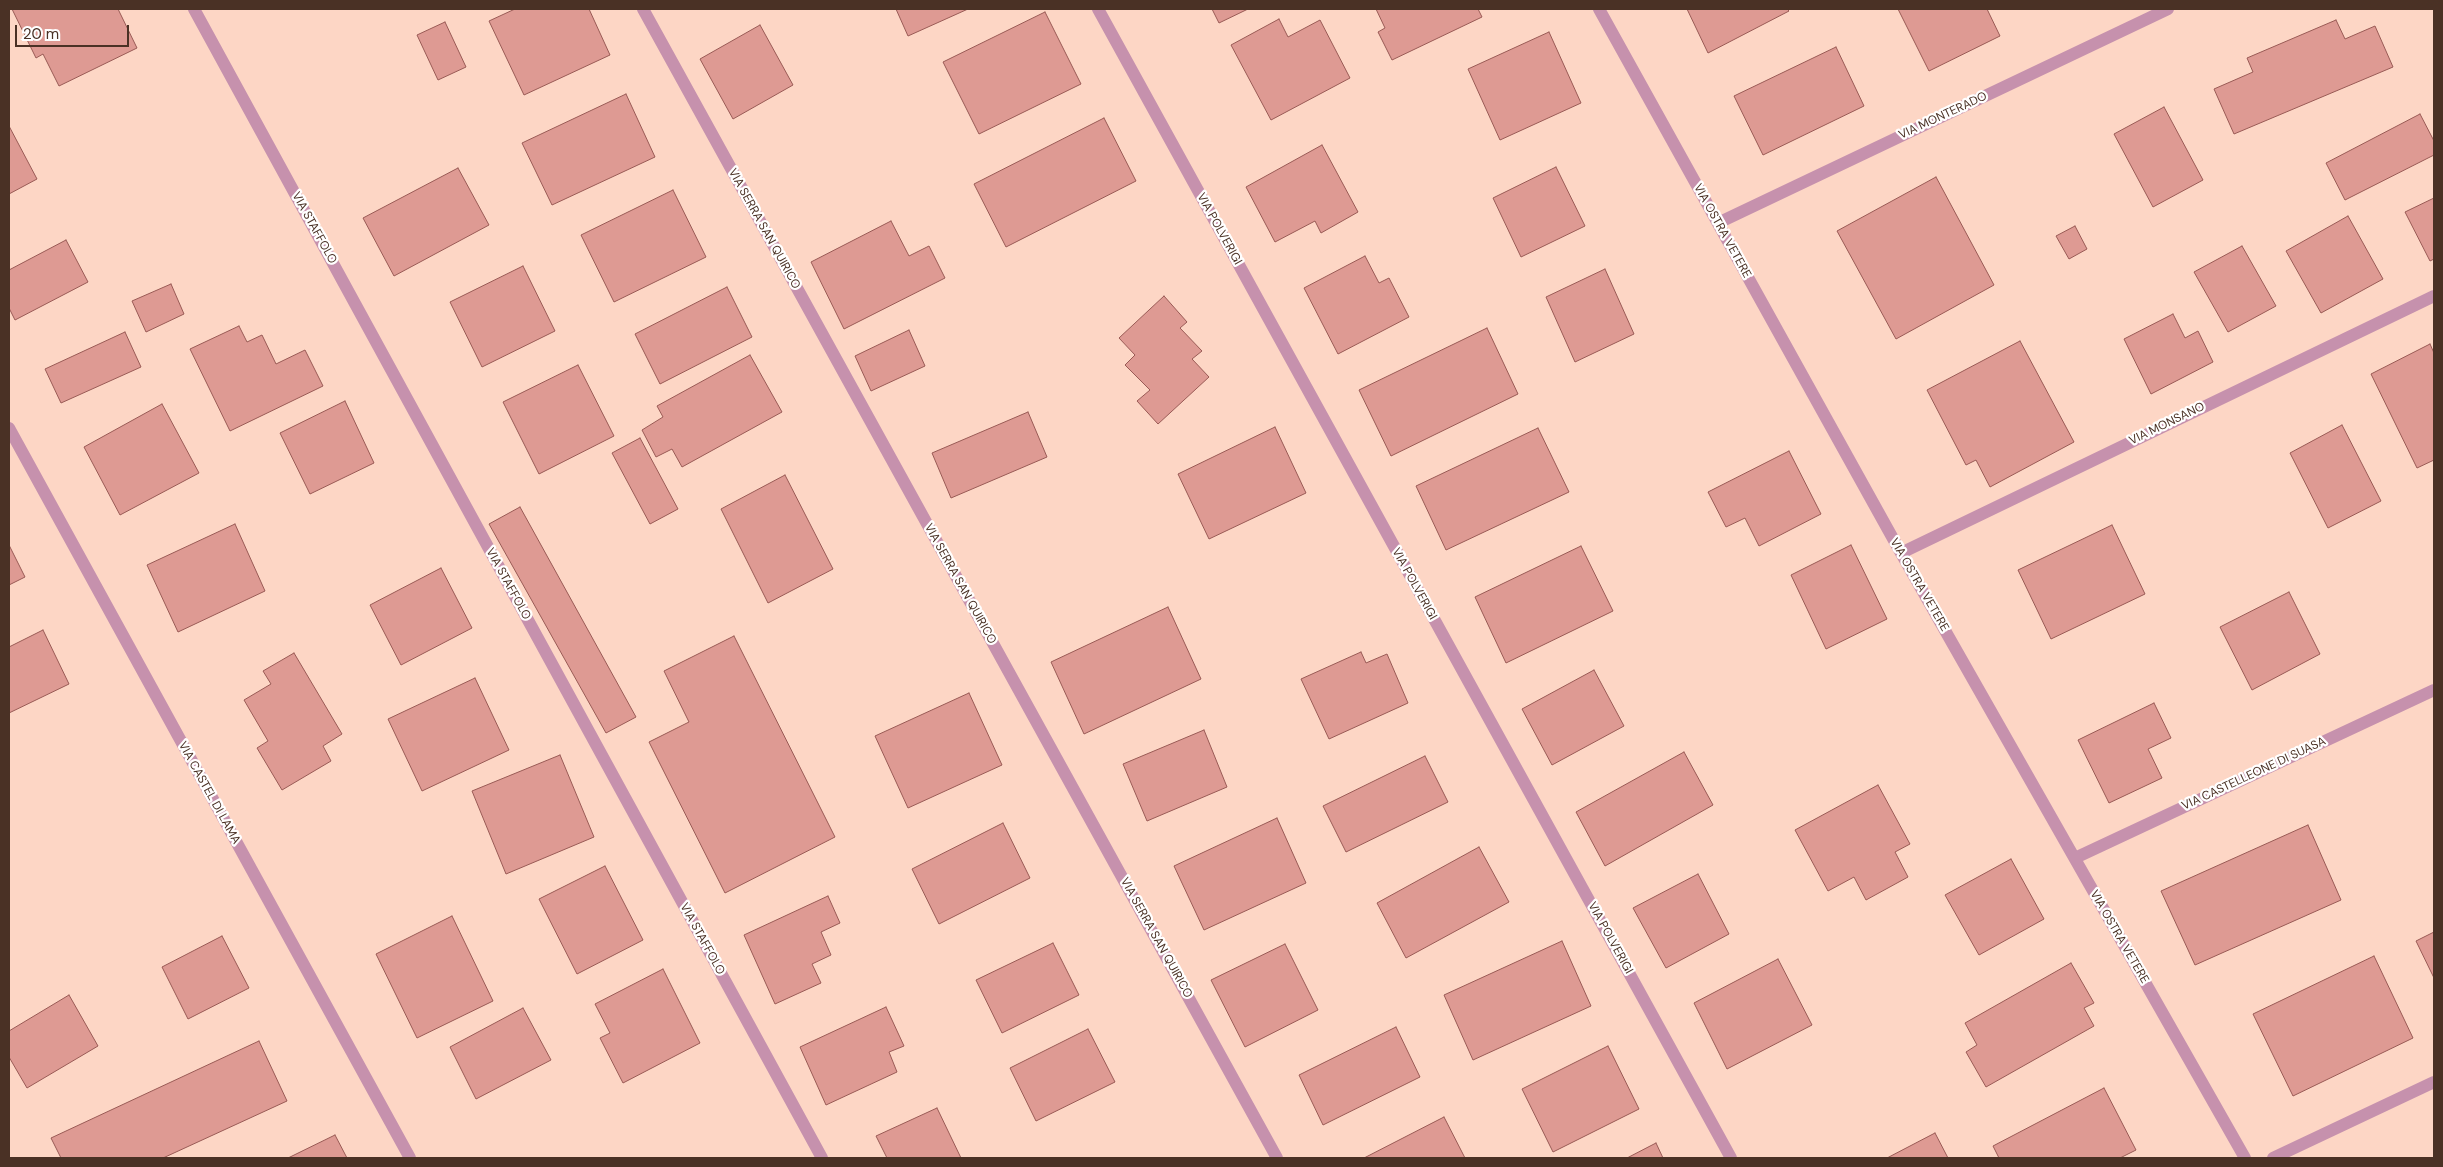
<!DOCTYPE html>
<style>
body{margin:0}
#map{position:relative;width:2443px;height:1167px;overflow:hidden;background:#fdd6c5;font-family:"DM Sans",sans-serif}
canvas{display:block}
.frame{position:absolute;inset:0;border:10px solid #4a3125;pointer-events:none}
.scale{position:absolute;left:15px;top:25px;width:114px;height:22px;box-sizing:border-box;border:2px solid #4a3125;border-top:0;padding-left:6px;font-size:15px;line-height:18px;white-space:nowrap;color:#4a3125;-webkit-text-stroke:4px #fff;paint-order:stroke}
</style>
<div id="map">
<canvas width="2443" height="1167"></canvas>
<div class="frame"></div>
<div class="scale">20 m</div>
</div>
<script>
const context = document.querySelector('canvas').getContext('2d');
context.lineJoin = 'round';
function fillPath(path, color) {
  context.fillStyle = color;
  context.fill(path, 'evenodd');
}
function toPath(rows) {
  const path = new Path2D();
  for (const r of rows) {
    path.moveTo(r[0], r[1]);
    for (let i = 2; i < r.length; i += 2) path.lineTo(r[i], r[i + 1]);
  }
  return path;
}
function trace(path, color, width, dash) {
  context.strokeStyle = color;
  context.lineWidth = width;
  context.lineCap = dash ? 'butt' : 'round';
  context.setLineDash(dash || []);
  context.stroke(path);
}
function drawText(font, color, halo, rows, align = 'center') {
  context.font = font + ' "DM Sans",sans-serif';
  context.lineWidth = 4.5;
  context.setLineDash([]);
  context.textBaseline = 'middle';
  context.strokeStyle = halo;
  context.fillStyle = color;
  for (const [text, x, y, turn = 0] of rows) {
    context.save();
    context.translate(x, y);
    context.rotate((+turn || 0) * Math.PI / 180);
    context.textAlign = isNaN(turn) ? turn : align;
    if (halo) context.strokeText(text, 0, 0);
    context.fillText(text, 0, 0);
    context.restore();
  }
}
const building = toPath([
 [12,9,118,9,137,48,59,86,43,54,36,58,12,9],
 [515,9,589,9,610,55,524,95,489,21,515,9],
 [896,9,968,9,908,36,896,9],
 [1212,9,1248,9,1219,23,1212,9],
 [1376,9,1478,9,1482,17,1392,60,1378,32,1385,28,1376,9],
 [1687,9,1787,9,1789,11,1708,53,1687,9],
 [1898,9,1987,9,2000,36,1929,71,1898,9],
 [1045,12,1081,84,979,134,943,62,1045,12],
 [1279,19,1288,37,1320,20,1350,78,1271,120,1231,45,1279,19],
 [2336,20,2345,39,2375,26,2393,67,2234,134,2214,89,2253,72,2247,58,2336,20],
 [445,22,466,67,438,80,417,35,445,22],
 [760,25,793,85,733,119,700,59,760,25],
 [1549,32,1581,103,1500,140,1468,69,1549,32],
 [1836,47,1864,106,1763,155,1734,96,1836,47],
 [626,94,655,157,552,205,522,143,626,94],
 [2164,107,2203,180,2153,207,2114,134,2164,107],
 [2420,114,2434,141,2434,155,2345,200,2326,163,2420,114],
 [1104,118,1136,181,1006,247,974,184,1104,118],
 [9,126,37,179,9,194,9,126],
 [1322,145,1358,212,1321,233,1315,221,1275,242,1246,187,1322,145],
 [1556,167,1585,226,1521,257,1493,198,1556,167],
 [458,168,489,225,394,276,363,218,458,168],
 [1936,177,1994,285,1896,339,1837,231,1936,177],
 [673,190,706,257,614,302,581,235,673,190],
 [2434,198,2434,259,2430,261,2405,212,2434,198],
 [2348,216,2383,279,2321,313,2286,251,2348,216],
 [891,221,909,256,929,246,945,278,844,329,811,262,891,221],
 [2075,226,2087,249,2069,259,2056,236,2075,226],
 [66,240,88,282,15,320,9,308,9,270,66,240],
 [2242,246,2276,306,2228,332,2194,272,2242,246],
 [1365,256,1379,283,1389,278,1409,317,1338,354,1304,288,1365,256],
 [523,266,555,331,482,367,450,302,523,266],
 [1605,269,1634,334,1575,362,1546,297,1605,269],
 [171,284,184,314,146,332,132,301,171,284],
 [727,287,752,337,660,384,635,334,727,287],
 [1164,296,1187,322,1180,328,1202,351,1192,359,1209,377,1158,424,1137,401,1150,390,1125,365,1135,355,1119,338,1164,296],
 [2173,314,2185,338,2198,331,2213,362,2151,394,2124,339,2173,314],
 [239,326,247,342,262,335,276,364,305,350,323,386,230,431,190,349,239,326],
 [1487,328,1518,394,1391,456,1359,390,1487,328],
 [909,330,925,366,871,391,855,356,909,330],
 [125,332,141,367,61,403,45,369,125,332],
 [2020,341,2074,442,1990,487,1976,460,1966,465,1927,390,2020,341],
 [2430,344,2434,353,2434,460,2417,468,2371,374,2430,344],
 [750,355,782,412,682,467,672,449,656,457,642,430,663,417,657,406,750,355],
 [578,365,614,436,539,474,503,402,578,365],
 [345,401,374,463,310,494,280,433,345,401],
 [162,404,199,473,120,515,84,447,162,404],
 [1028,412,1047,457,951,498,932,453,1028,412],
 [2342,425,2381,501,2328,528,2290,453,2342,425],
 [1275,427,1306,493,1209,539,1178,474,1275,427],
 [1538,428,1569,492,1446,550,1416,486,1538,428],
 [640,438,678,509,650,524,612,453,640,438],
 [1789,451,1821,514,1759,546,1745,518,1726,527,1708,492,1789,451],
 [785,475,833,569,768,603,721,509,785,475],
 [520,507,636,717,606,733,489,524,520,507],
 [235,524,265,591,178,632,147,565,235,524],
 [2112,525,2145,594,2051,639,2018,570,2112,525],
 [9,545,25,577,9,585,9,545],
 [1851,545,1887,619,1826,649,1791,575,1851,545],
 [1581,546,1613,611,1506,663,1475,597,1581,546],
 [441,568,472,628,401,665,370,605,441,568],
 [2289,592,2320,654,2252,690,2220,627,2289,592],
 [1168,607,1201,679,1084,734,1051,662,1168,607],
 [43,630,69,684,9,713,9,647,43,630],
 [734,636,835,837,725,893,649,742,689,722,664,671,734,636],
 [1361,652,1366,663,1387,654,1408,703,1329,739,1301,679,1361,652],
 [294,653,342,734,323,746,331,761,282,790,257,748,268,741,244,700,271,684,263,671,294,653],
 [1594,670,1624,726,1552,765,1522,709,1594,670],
 [475,678,509,750,422,791,388,719,475,678],
 [969,693,1002,765,908,808,875,736,969,693],
 [2154,703,2171,738,2148,749,2162,778,2109,803,2078,740,2154,703],
 [1204,730,1227,787,1147,821,1123,764,1204,730],
 [1684,752,1713,805,1605,866,1576,812,1684,752],
 [560,755,594,837,506,874,472,791,560,755],
 [1425,756,1448,802,1346,852,1323,806,1425,756],
 [1878,785,1910,844,1895,852,1908,877,1866,900,1854,877,1828,891,1795,830,1878,785],
 [1277,818,1306,883,1204,930,1174,866,1277,818],
 [1003,823,1030,878,939,924,912,869,1003,823],
 [2308,825,2341,900,2195,965,2161,891,2308,825],
 [1479,847,1509,902,1406,958,1377,903,1479,847],
 [2011,859,2044,919,1979,955,1945,895,2011,859],
 [605,866,643,940,577,974,539,899,605,866],
 [1698,874,1729,934,1666,968,1633,908,1698,874],
 [828,896,840,923,821,932,831,955,812,964,821,983,775,1004,744,935,828,896],
 [452,916,493,1001,417,1038,376,954,452,916],
 [2434,932,2434,978,2416,941,2434,932],
 [222,936,249,988,188,1019,162,967,222,936],
 [1562,941,1591,1006,1473,1060,1444,995,1562,941],
 [1053,943,1079,995,1002,1033,976,980,1053,943],
 [1285,944,1318,1010,1245,1047,1211,980,1285,944],
 [2374,956,2413,1038,2293,1096,2253,1014,2374,956],
 [1778,959,1812,1025,1727,1069,1694,1003,1778,959],
 [2071,963,2094,1003,2084,1008,2094,1026,1986,1087,1966,1052,1977,1045,1965,1023,2071,963],
 [663,969,700,1043,623,1083,600,1038,610,1033,595,1004,663,969],
 [69,995,98,1046,27,1088,9,1057,9,1031,69,995],
 [886,1007,904,1046,889,1052,897,1072,826,1105,800,1047,886,1007],
 [523,1008,551,1060,476,1099,450,1047,523,1008],
 [1396,1027,1420,1077,1323,1125,1299,1075,1396,1027],
 [1088,1029,1115,1082,1036,1121,1010,1068,1088,1029],
 [259,1041,287,1101,163,1158,61,1158,51,1138,259,1041],
 [1608,1046,1639,1109,1553,1152,1522,1089,1608,1046],
 [2104,1088,2136,1150,2120,1158,1999,1158,1993,1146,2104,1088],
 [937,1108,961,1158,887,1158,876,1136,937,1108],
 [1444,1117,1465,1158,1364,1158,1444,1117],
 [1935,1133,1948,1158,1887,1158,1935,1133],
 [335,1135,347,1158,288,1158,335,1135],
 [1656,1143,1663,1158,1627,1158,1656,1143]
]);
fillPath(building, '#de9a93');
trace(building, '#995a55', 1);
trace(toPath([
 [194,9,822,1158],
 [643,9,1277,1158],
 [1098,9,1731,1158],
 [1599,9,1901,553,2245,1158],
 [1718,223,2168,9],
 [9,428,410,1158],
 [1901,553,2434,296],
 [2075,858,2434,690],
 [2273,1158,2434,1082]
]), '#c691ad', 12);
drawText('12px', '#4a3125', '#fff', [
 ["VIA MONTERADO",1943,116,-25],
 ["VIA STAFFOLO",314,228,61],
 ["VIA SERRA SAN QUIRICO",764,229,61],
 ["VIA POLVERIGI",1219,229,61],
 ["VIA OSTRA VETERE",1722,231,61],
 ["VIA MONSANO",2167,424,-26],
 ["VIA STAFFOLO",508,584,61],
 ["VIA SERRA SAN QUIRICO",960,584,61],
 ["VIA POLVERIGI",1414,584,61],
 ["VIA OSTRA VETERE",1919,585,60],
 ["VIA CASTELLEONE DI SUASA",2254,774,-25],
 ["VIA CASTEL DI LAMA",209,793,61],
 ["VIA OSTRA VETERE",2119,937,60],
 ["VIA SERRA SAN QUIRICO",1156,938,61],
 ["VIA POLVERIGI",1610,938,61],
 ["VIA STAFFOLO",702,939,61]
]);
</script>
